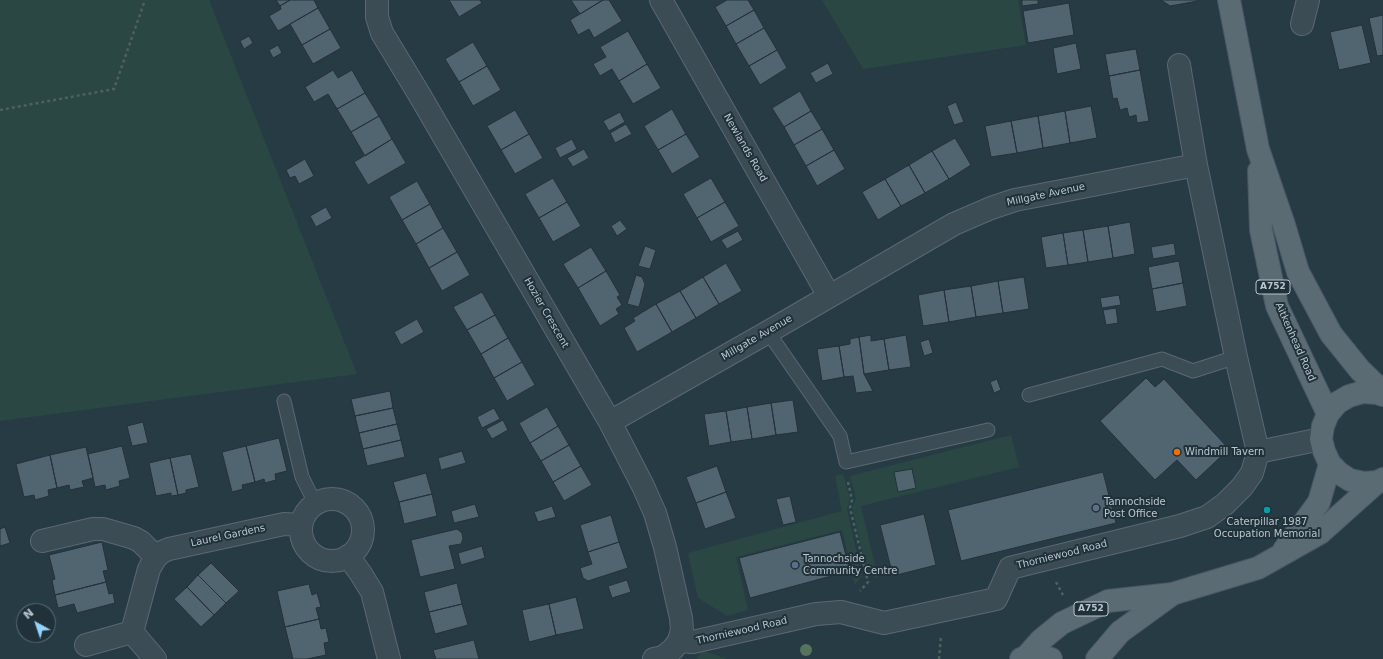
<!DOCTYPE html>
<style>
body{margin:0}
#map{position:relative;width:1383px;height:659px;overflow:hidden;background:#273b44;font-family:"DejaVu Sans",sans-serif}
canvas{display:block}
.north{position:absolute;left:16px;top:603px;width:40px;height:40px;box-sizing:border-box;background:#203139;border:1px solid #5d6d74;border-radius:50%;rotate:320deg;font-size:11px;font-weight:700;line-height:16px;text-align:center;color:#b9c6cd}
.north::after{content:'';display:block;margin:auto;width:14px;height:18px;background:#92d3fa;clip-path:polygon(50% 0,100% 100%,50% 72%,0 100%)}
</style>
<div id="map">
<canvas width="1383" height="659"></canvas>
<div class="north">N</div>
</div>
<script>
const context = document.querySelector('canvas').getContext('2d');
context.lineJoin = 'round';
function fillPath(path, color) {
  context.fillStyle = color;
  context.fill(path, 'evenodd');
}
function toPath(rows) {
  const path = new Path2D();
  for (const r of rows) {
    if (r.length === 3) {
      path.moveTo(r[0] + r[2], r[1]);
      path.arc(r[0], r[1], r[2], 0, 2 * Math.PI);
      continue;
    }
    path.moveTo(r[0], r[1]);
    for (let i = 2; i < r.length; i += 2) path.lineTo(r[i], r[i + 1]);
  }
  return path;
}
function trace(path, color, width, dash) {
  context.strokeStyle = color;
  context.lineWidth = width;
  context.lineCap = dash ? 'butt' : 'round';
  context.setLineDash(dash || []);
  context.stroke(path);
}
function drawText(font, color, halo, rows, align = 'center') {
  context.font = font + ' "DejaVu Sans",sans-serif';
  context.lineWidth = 4;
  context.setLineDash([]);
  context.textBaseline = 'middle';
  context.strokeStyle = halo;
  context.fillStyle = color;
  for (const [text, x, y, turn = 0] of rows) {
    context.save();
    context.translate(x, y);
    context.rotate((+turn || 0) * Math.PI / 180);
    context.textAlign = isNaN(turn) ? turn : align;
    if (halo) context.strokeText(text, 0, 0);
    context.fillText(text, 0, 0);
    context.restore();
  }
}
fillPath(toPath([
 [0,0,209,0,357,374,0,421],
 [822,0,1018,0,1026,45,863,69],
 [1011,435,1019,467,861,506,878,578,868,574,852,508,856,498,850,476],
 [843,474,850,499,847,509,862,576,855,585,842,530,736,557,748,610,727,616,698,598,688,553,842,511,835,476],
 [701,652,707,652,727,659,696,659]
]), '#2a4743');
const building = toPath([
 [276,0,290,0,280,6,276,0],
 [290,0,314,0,318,8,278,31,269,16,281,9,280,6,290,0],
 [449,0,480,0,482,3,459,17,449,0],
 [571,0,603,0,580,14,571,0],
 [603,0,609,0,622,21,594,38,589,29,578,35,570,20,603,0],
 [727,0,748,0,754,10,726,26,715,7,727,0],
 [1022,0,1038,0,1038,4,1022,6,1022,0],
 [1161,0,1198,0,1198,1,1170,6,1161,0],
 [1069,3,1074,35,1028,43,1023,11,1069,3],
 [318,8,330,29,302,45,290,24,318,8],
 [754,10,764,28,736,44,726,26,754,10],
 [1383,15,1383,55,1377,56,1369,18,1383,15],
 [1362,25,1371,63,1339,70,1330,32,1362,25],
 [764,28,777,50,749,66,736,44,764,28],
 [330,29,341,48,313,64,302,45,330,29],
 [628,31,647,64,619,81,612,69,600,76,593,64,606,57,600,47,628,31],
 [249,36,253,43,244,49,240,41,249,36],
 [473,42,487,66,459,82,445,59,473,42],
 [1076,43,1081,69,1057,74,1053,48,1076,43],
 [278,45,282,53,273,58,269,50,278,45],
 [1136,49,1140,70,1109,76,1105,54,1136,49],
 [777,50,787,68,760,85,749,66,777,50],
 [828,63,833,74,816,83,810,73,828,63],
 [647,64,661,88,633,104,619,81,647,64],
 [487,66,501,90,473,106,459,82,487,66],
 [333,70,338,78,352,70,365,93,337,109,328,94,314,102,305,87,333,70],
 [1140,70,1149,121,1137,123,1136,115,1129,117,1127,108,1120,110,1117,98,1113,99,1109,76,1140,70],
 [800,91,811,111,784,127,772,108,800,91],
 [365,93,379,116,351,132,337,109,365,93],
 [956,102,964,122,954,125,947,106,956,102],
 [1091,106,1097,138,1070,143,1065,111,1091,106],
 [672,109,686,134,658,150,644,126,672,109],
 [515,110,529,134,501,150,487,126,515,110],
 [811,111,822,129,794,145,784,127,811,111],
 [1065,111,1070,143,1043,148,1038,116,1065,111],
 [620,112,625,122,609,131,603,121,620,112],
 [379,116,392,139,365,156,351,132,379,116],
 [1038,116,1043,148,1017,153,1011,121,1038,116],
 [1011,121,1017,153,991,157,985,126,1011,121],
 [626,124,632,134,615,143,610,133,626,124],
 [822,129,834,150,806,166,794,145,822,129],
 [529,134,543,158,515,174,501,150,529,134],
 [686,134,700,157,672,174,658,150,686,134],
 [955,138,971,165,949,179,932,151,955,138],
 [392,139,406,163,368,185,354,162,392,139],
 [572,139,577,149,560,158,555,148,572,139],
 [584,149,589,158,573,167,567,158,584,149],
 [834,150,845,169,817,186,806,166,834,150],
 [932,151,949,179,925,193,909,165,932,151],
 [305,159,314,176,299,184,295,176,290,178,286,170,305,159],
 [909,165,925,193,901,206,885,179,909,165],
 [553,178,567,202,539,218,525,194,553,178],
 [711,178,725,202,697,218,683,194,711,178],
 [885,179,901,206,878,220,862,192,885,179],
 [417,181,430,204,402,220,389,197,417,181],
 [567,202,581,226,553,242,539,218,567,202],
 [725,202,739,226,711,242,697,218,725,202],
 [430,204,443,228,416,244,402,220,430,204],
 [326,207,332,218,316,227,310,216,326,207],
 [620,220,627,229,617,236,611,226,620,220],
 [1130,222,1135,254,1113,258,1108,226,1130,222],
 [1108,226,1113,258,1088,262,1083,230,1108,226],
 [443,228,457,252,429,268,416,244,443,228],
 [1083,230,1088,262,1068,265,1063,233,1083,230],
 [738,231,743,240,727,249,721,240,738,231],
 [1063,233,1068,265,1046,268,1041,237,1063,233],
 [1174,243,1176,255,1153,259,1151,247,1174,243],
 [645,246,656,250,650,269,638,266,645,246],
 [591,247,606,271,578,288,563,264,591,247],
 [457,252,470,275,442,291,429,268,457,252],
 [1179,261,1183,283,1152,289,1148,267,1179,261],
 [726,263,742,291,719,304,703,277,726,263],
 [606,271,620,295,617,297,622,305,616,309,619,314,600,326,578,288,606,271],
 [636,275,642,277,645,284,639,307,627,304,636,275],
 [703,277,719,304,696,318,680,291,703,277],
 [1024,277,1029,309,1003,313,998,281,1024,277],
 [998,281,1003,313,976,317,971,286,998,281],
 [1183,283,1187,306,1156,312,1152,289,1183,283],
 [971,286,976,317,949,322,944,290,971,286],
 [944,290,949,322,923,326,918,295,944,290],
 [680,291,696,318,672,332,656,304,680,291],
 [482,292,495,315,467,330,453,307,482,292],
 [1119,295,1121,305,1102,308,1100,298,1119,295],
 [656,304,672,332,637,352,624,328,635,321,633,318,656,304],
 [1116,308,1118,323,1106,325,1103,310,1116,308],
 [495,315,508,338,481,354,467,330,495,315],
 [417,319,424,332,401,345,394,332,417,319],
 [871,335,871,341,884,339,889,370,864,374,859,337,871,335],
 [906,335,911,367,889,370,884,339,906,335],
 [859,337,864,374,873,391,856,393,853,376,844,377,839,346,850,344,850,339,859,337],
 [508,338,522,362,494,378,481,354,508,338],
 [929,339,933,353,924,356,920,342,929,339],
 [839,346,844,377,822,381,817,349,839,346],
 [522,362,535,385,507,401,494,378,522,362],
 [1146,378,1155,387,1164,379,1229,449,1196,480,1177,460,1155,480,1100,421,1146,378],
 [997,379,1001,390,994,393,990,382,997,379],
 [390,391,393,408,355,416,351,399,390,391],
 [793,400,798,432,776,435,771,403,793,400],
 [771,403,776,435,752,439,747,407,771,403],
 [547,407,558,426,530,443,519,423,547,407],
 [747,407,752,439,731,442,726,411,747,407],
 [393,408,397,424,359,433,355,416,393,408],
 [494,408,500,419,482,428,477,417,494,408],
 [726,411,731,442,709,446,704,414,726,411],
 [503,420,508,430,492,439,486,429,503,420],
 [143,422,148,443,132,446,127,426,143,422],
 [397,424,401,440,363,449,359,433,397,424],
 [558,426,569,445,541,461,530,443,558,426],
 [279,438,287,471,275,474,276,480,265,483,264,479,255,482,246,446,279,438],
 [401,440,405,457,367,466,363,449,401,440],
 [569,445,581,466,553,482,541,461,569,445],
 [122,446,130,478,119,481,120,486,106,490,105,485,95,487,88,454,122,446],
 [246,446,255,482,242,485,243,489,232,492,222,452,246,446],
 [86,447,93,478,82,481,84,487,70,490,69,485,57,488,50,455,86,447],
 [462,451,466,463,441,470,438,458,462,451],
 [191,454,199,487,186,490,186,493,178,495,170,458,191,454],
 [50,455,57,488,48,490,49,496,35,500,34,495,24,497,16,464,50,455],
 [170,458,178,495,171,496,171,493,156,496,149,463,170,458],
 [581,466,592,485,564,501,553,482,581,466],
 [717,466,726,492,696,503,686,477,717,466],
 [912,469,916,488,898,492,894,472,912,469],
 [1103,472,1116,523,961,561,948,510,1103,472],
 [426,473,432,494,399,502,393,482,426,473],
 [726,492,736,518,705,529,696,503,726,492],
 [432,494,437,516,404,524,399,502,432,494],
 [790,496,796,522,783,525,776,499,790,496],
 [475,504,479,517,454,523,451,511,475,504],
 [552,506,556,517,538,522,534,512,552,506],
 [924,514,936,565,893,576,880,525,924,514],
 [611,515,619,542,588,552,580,525,611,515],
 [5,527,10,543,0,546,0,529,5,527],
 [457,529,462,533,463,539,461,544,449,546,455,569,420,577,411,540,457,529],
 [840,532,850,571,750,598,739,558,840,532],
 [102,542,108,570,103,571,106,582,55,595,52,580,55,579,49,555,102,542],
 [619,542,628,568,588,581,583,578,580,568,592,564,588,552,619,542],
 [482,546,485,558,461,565,458,553,482,546],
 [211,563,239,591,226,603,198,575,211,563],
 [198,575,226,603,214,615,187,587,198,575],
 [627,580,631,592,612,598,608,586,627,580],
 [106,582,109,594,113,593,115,603,77,613,74,604,58,608,55,595,106,582],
 [457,583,462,604,429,612,424,592,457,583],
 [309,584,312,595,317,593,321,607,316,608,319,619,285,627,277,591,309,584],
 [187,587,214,615,201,627,174,599,187,587],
 [576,597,584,629,556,635,549,604,576,597],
 [462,604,468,625,435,634,429,612,462,604],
 [549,604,556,635,529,642,522,610,549,604],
 [319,619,321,629,326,628,329,642,324,643,326,655,307,659,293,659,285,627,319,619],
 [474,640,479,659,436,659,433,650,474,640]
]);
fillPath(building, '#50656f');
trace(building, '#22333b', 1);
const lane = toPath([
 [768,332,840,436,846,462,988,430],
 [1029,395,1162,359,1193,371,1236,357],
 [284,401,302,477,315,503]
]);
const street = toPath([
 [377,0,377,17,382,33,419,94,610,422,643,486,655,513,665,547,681,618,682,630,679,641,673,649,663,657,654,659],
 [661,0,829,296],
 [1302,24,1308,0],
 [1179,65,1196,165],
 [610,422,768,332,954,224,991,208,1015,200,1196,165,1236,357,1258,452],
 [1258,452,1321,439],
 [332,530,31],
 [42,541,93,529,103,529,134,538,141,542,156,557],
 [348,556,361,574,372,592,389,659],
 [132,632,149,569,156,557,162,552,169,549,284,524,301,525],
 [679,641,693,642,816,614,841,612,884,623,996,599,1010,568,1180,526,1207,517,1225,504,1242,487,1252,473,1258,452],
 [86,645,132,632,155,659]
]);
const primary = toPath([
 [1229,0,1258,149,1284,225,1298,272,1331,334,1360,370,1383,392],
 [1259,171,1261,230,1277,306,1328,414],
 [1383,395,1377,393,1363,392,1349,396,1337,403,1328,414,1323,426,1321,439,1324,451,1330,464,1339,473,1350,480,1364,483,1377,482,1383,479],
 [1284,550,1319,502,1330,464],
 [1026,657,1041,640,1062,623,1108,601,1172,594,1258,568,1320,533,1377,482],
 [1021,659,1026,657,1042,656,1051,659],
 [1097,659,1120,632,1171,595]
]);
trace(lane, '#5a6971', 15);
trace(street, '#5a6971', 24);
trace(primary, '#485860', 24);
trace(toPath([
 [0,110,114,89,145,0],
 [848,482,852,500,850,508,868,582,860,591],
 [1056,582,1063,595],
 [939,659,941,636]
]), '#4a6360', 2.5, [3, 3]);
trace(lane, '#3c4c54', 13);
trace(street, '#3c4c54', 22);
trace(primary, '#5a6b74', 22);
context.fillStyle = '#547460';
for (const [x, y] of [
 [806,650]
]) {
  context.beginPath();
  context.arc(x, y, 6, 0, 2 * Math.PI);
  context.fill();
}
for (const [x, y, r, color] of [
 [1177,452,4,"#e8710a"],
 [1096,508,4,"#5c6f8a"],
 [1267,510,4,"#0f9aa8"],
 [795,565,4,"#5c6f8a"]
]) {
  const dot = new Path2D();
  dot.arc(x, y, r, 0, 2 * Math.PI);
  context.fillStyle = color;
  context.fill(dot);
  trace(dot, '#203139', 1.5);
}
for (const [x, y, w] of [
 [1273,287,34],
 [1091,609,34]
]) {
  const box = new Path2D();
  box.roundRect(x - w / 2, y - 7, w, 14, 3);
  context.fillStyle = '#203139';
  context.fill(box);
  trace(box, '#b9c6cd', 1);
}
drawText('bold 9px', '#b9c6cd', null, [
 ["A752",1273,287],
 ["A752",1091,609]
]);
drawText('10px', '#b9c6cd', '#203139', [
 ["Newlands Road",745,148,60],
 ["Millgate Avenue",1046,195,-12],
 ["Hozier Crescent",546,313,60],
 ["Millgate Avenue",757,338,-30],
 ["Aitkenhead Road",1295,342,66],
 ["Laurel Gardens",228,536,-12],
 ["Thorniewood Road",1062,555,-14],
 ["Thorniewood Road",742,631,-13]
]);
drawText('10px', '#b9c6cd', '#203139', [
 ["Windmill Tavern",1185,452],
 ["Tannochside",1104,502],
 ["Post Office",1104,514],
 ["Caterpillar 1987",1267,522,"center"],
 ["Occupation Memorial",1267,534,"center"],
 ["Tannochside",803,559],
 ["Community Centre",803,571]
], 'left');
</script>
